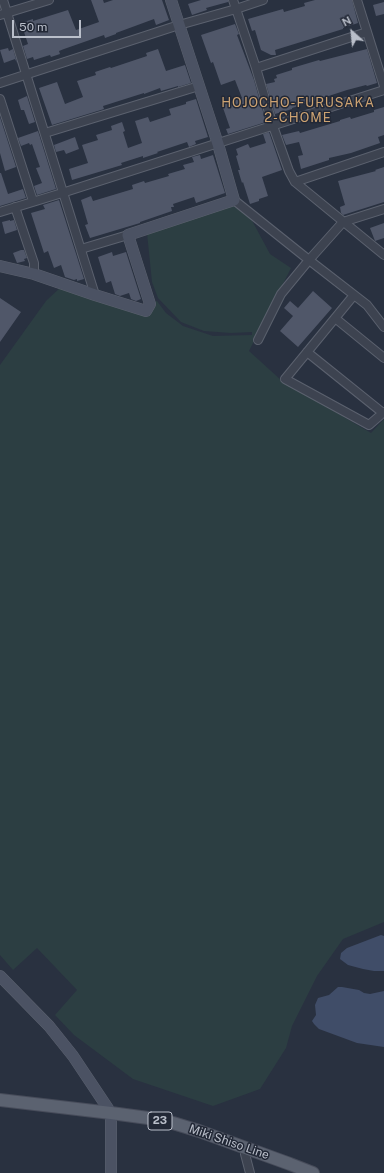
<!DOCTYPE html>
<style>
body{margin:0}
#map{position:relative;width:384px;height:1173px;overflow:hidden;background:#293140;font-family:"Public Sans",sans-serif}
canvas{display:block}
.north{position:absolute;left:332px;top:12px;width:40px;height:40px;-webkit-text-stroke:3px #222836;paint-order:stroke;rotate:333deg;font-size:11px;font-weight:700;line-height:16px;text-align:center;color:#babfca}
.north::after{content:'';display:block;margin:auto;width:14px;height:18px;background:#babfca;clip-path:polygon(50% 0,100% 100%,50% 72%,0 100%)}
.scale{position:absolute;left:12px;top:20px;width:69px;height:18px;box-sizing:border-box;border:2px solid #babfca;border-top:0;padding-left:5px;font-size:12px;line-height:14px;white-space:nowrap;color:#babfca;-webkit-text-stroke:3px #222836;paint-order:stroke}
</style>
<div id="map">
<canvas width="384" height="1173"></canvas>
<div class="north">N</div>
<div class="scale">50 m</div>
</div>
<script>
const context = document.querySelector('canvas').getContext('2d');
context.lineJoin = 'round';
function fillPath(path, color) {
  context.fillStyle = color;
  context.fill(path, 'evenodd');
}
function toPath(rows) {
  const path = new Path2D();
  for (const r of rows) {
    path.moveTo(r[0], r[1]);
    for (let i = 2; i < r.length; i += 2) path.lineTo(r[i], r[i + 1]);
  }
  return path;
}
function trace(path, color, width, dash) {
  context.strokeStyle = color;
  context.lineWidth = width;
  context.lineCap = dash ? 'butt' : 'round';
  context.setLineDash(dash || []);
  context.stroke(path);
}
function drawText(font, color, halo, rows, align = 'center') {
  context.font = font + ' "Public Sans",sans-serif';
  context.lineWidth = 3;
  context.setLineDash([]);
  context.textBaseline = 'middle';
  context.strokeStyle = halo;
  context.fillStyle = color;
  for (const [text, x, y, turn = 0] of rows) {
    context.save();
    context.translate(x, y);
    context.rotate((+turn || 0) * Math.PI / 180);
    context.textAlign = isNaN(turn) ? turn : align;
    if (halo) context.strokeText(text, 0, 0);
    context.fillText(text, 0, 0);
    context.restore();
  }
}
fillPath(toPath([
 [231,205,249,215,270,254,291,268,249,351,281,380,371,433,384,419,384,922,343,939,317,976,292,1026,286,1048,260,1089,213,1106,133,1079,74,1035,55,1015,77,990,37,948,13,970,0,955,0,365,46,301,63,285,147,308,154,302,157,301,166,313,183,326,213,336,252,335,252,332,231,333,204,331,181,322,158,298,152,282,147,233]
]), '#2c3e42');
fillPath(toPath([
 [381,935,384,936,384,971,374,971,363,969,348,965,340,959,341,953,347,948],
 [338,987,342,987,359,990,364,993,370,994,384,991,384,1047,357,1043,319,1029,314,1024,312,1021,316,1015,315,1005,318,998,329,995]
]), '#404d68');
fillPath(toPath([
 [91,0,103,0,104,3,113,0,162,0,169,20,156,25,154,19,116,33,116,34,105,38,104,35,64,49,59,51,60,54,51,57,50,55,34,60,33,57,27,59,23,46,28,44,21,23,33,19,33,21,68,10,76,30,99,22],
 [201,0,228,0,228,2,206,8,207,10,192,15,188,4],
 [315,0,352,0,358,23,343,28,343,29,275,50,276,55,271,55,261,50,255,30,252,31,248,19,283,9,284,12,305,6,304,3],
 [384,2,384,14,376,16,373,5],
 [235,24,239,34,237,35,254,80,266,122,228,134,226,129,230,128,222,105,242,98,235,80,221,85,213,62,211,63,201,35],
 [8,48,9,51,13,49,17,63,15,59,4,63,0,50],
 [158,49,166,71,185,65,191,83,178,87,178,86,161,91,160,88,144,94,144,93,103,106,104,109,52,125,39,88,57,82,65,104,83,97,77,81,96,75,95,72,110,67,111,68,147,56,146,53],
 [367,49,377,83,367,86,366,85,347,90,292,108,292,109,275,114,266,84,275,82,274,79,277,78,276,75,292,70,292,68,319,60,320,61],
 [27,96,35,122,29,124,24,110,21,110,18,100],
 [196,99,208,137,195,141,196,144,189,147,187,142,157,152,158,153,143,158,143,156,121,163,122,165,72,180,69,169,88,163,82,145,98,140,96,135,112,130,111,126,122,122,125,131,123,132,128,148,142,143,135,121,148,117,150,122,171,115,169,109,186,104,186,102],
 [384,107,384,135,378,137,380,143,351,153,329,158,329,160,301,169,298,156,303,155,299,142,286,145,282,135,299,131,300,133,340,121,340,120,350,117,351,119,374,112,374,110],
 [0,117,16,167,5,171,0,153],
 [38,131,56,189,37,195,34,186,42,183,36,168,40,167,32,144,30,145,29,143,21,146,18,138],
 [269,132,282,170,262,177,268,196,259,199,259,201,250,204,243,182,242,183,238,170,240,170,236,156,238,155,236,149,248,144,250,148,266,143,263,134],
 [75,137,79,149,66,154,64,150,56,152,54,145],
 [200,155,201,159,213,155,225,193,196,203,194,197,173,204,174,207,171,207,172,211,140,222,140,223,90,238,85,225,88,224,81,200,91,196,93,201,133,189,132,185,144,181,145,183,169,176,168,174,185,169,183,165,194,162,192,157],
 [384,167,384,202,343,215,341,213,340,207,345,205,338,181,376,171,375,170],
 [0,173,1,173,8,194,23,189,26,198,0,206],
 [59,200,84,279,77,281,77,279,74,280,65,277,61,265,54,268,48,251,44,253,31,213,45,209,43,205],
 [10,220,10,221,14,220,17,230,5,234,2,222],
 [384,223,384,238,375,241,370,228],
 [21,250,24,250,27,258,24,259,25,261,17,263,13,253],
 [112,252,113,256,126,252,141,299,136,301,131,299,129,293,120,296,115,294,111,281,106,283,98,257],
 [313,291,332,308,298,347,280,331,293,316,284,308,290,301,298,308],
 [0,298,21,312,0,342]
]), '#505769');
const street = toPath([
 [3,0,95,295],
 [233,0,256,68,273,126,289,171,295,182,384,255],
 [357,0,384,86],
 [0,15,49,0],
 [256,68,367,32],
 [0,83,179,25,236,9,263,0],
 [0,99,33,201],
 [45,133,199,86],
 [295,182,384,152],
 [234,200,309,260,367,305,384,327],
 [15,207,34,263,34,274],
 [0,212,62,193,384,90],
 [81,249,128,235],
 [354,295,285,379,369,425,384,412],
 [335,318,384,358],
 [258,340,281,294,309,260,343,222,384,209],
 [307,352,383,413],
 [247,1148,245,1154,250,1173]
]);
const secondary = toPath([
 [0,266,34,274,95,295,146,311,150,304,128,235,234,200,218,144,171,0],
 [0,976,49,1026,73,1056,111,1113,111,1173]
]);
const primary = toPath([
 [0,1100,111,1113,148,1118,173,1123,199,1131,290,1164,313,1173]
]);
trace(street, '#5b616e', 10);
trace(secondary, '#5b616e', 12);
trace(primary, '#474c5a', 14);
trace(street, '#3d4350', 8);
trace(secondary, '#4b5263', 11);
trace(primary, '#5b6270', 12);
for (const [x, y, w] of [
 [160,1121,24]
]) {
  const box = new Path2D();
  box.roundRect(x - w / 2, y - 9, w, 18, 3);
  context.fillStyle = '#222836';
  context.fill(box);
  trace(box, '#babfca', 1);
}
drawText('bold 11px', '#babfca', null, [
 ["23",160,1121]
]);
drawText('12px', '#babfca', '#222836', [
 ["Miki Shiso Line",229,1142,19]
]);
context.letterSpacing = '1px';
drawText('13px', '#cda372', '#222836', [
 ["HOJOCHO-FURUSAKA",298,103],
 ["2-CHOME",298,118]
]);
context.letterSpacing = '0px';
</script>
